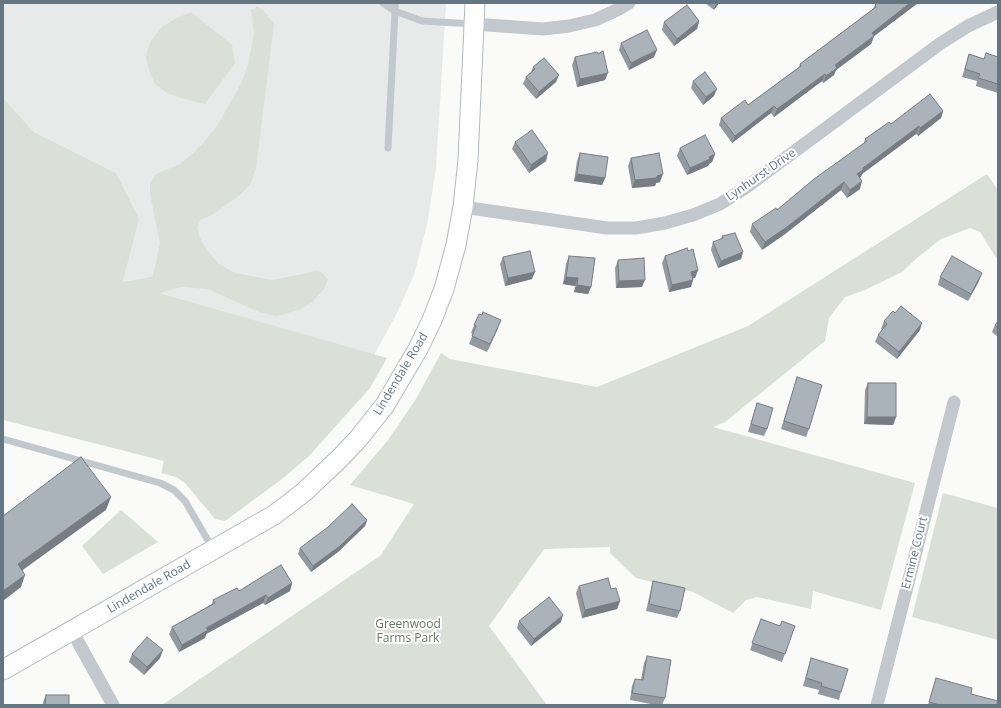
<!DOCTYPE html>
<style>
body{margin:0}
#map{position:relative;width:1001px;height:708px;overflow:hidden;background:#fafaf8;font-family:"Open Sans",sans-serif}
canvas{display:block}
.frame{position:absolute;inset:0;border:4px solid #657683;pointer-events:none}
</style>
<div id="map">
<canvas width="1001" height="708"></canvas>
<div class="frame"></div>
</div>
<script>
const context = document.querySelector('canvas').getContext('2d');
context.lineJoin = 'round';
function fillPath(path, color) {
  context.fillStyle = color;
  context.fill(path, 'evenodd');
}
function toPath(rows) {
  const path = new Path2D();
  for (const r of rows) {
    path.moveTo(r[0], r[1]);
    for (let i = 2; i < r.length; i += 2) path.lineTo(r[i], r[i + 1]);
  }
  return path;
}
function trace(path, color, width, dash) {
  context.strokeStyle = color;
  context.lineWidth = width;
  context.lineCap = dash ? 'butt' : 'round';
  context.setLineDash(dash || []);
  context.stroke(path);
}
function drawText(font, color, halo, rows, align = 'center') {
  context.font = font + ' "Open Sans",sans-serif';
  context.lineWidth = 4;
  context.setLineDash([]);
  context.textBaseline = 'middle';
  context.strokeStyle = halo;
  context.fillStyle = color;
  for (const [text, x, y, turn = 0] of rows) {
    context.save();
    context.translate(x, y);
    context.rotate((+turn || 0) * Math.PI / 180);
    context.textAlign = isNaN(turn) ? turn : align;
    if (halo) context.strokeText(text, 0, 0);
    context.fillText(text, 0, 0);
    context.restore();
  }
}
fillPath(toPath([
 [3,3,446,3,436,168,427,225,414,275,396,315,374,355,123,282,139,219,116,173,34,132,3,98]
]), '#e8e9e9');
fillPath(toPath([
 [257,7,263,10,274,24,256,168,251,183,241,194,212,215,200,220,197,228,200,238,206,249,219,264,235,273,272,280,303,274,317,270,323,274,328,280,323,290,311,303,299,310,276,316,259,312,208,289,181,287,160,293,387,358,370,388,309,456,282,479,225,521,215,519,185,483,176,477,161,473,164,461,3,420,3,98,34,132,116,173,139,219,123,282,152,277,156,263,160,243,150,194,150,184,156,174,180,164,192,154,205,141,217,126,241,84,248,65,254,34,251,10],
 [191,12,232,45,235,63,205,104,181,98,167,93,155,84,150,73,146,59,147,52,151,41,162,27,175,19],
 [987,174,998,190,998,261,980,232,970,228,941,239,918,257,902,272,865,290,845,297,829,318,825,341,725,422,713,427,915,483,881,610,813,591,811,609,757,597,746,600,733,613,693,592,636,578,610,553,610,547,544,549,489,626,547,705,162,705,381,555,414,504,350,485,388,440,416,399,441,353,450,359,597,387,748,326],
 [943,493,998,508,998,640,912,617],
 [121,510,158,542,103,574,82,546]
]), '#dadfd7');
const secondary = toPath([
 [3,670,274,515,303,493,340,458,358,439,385,405,418,349,432,320,444,289,456,245,463,207,468,160,475,3]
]);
trace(secondary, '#b3babf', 21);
trace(toPath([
 [383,3,395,11,395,3],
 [388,148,395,11,422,21,474,24],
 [3,439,160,483,174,490,185,501,213,549]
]), '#c3c8cc', 7);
trace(toPath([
 [474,24,543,29,569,26,595,20,619,9,629,3],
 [463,207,607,228,636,228,665,223,693,215,720,204,745,188,941,43,968,26,998,12],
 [72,631,113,705],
 [877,705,954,402]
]), '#c3c8cc', 13);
trace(secondary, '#fff', 19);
fillPath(toPath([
 [705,3,719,3,714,10],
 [918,3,874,36,871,44,836,70,834,75,823,83,822,81,774,117,771,113,732,143,719,125,721,118,748,105,799,67,800,64,873,9,875,5],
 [699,21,697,29,674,46,662,30,664,22],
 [621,43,654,57,629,70,619,50],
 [969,54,984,59,998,57,998,93,976,86,977,81,962,77],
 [575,57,605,80,577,87,572,65],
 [533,67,556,82,536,99,523,84,526,77,531,72],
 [693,81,714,96,703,105,691,88],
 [943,111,941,118,918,136,916,134,862,174,860,178,860,189,847,198,841,190,785,234,762,250,750,232,752,224,777,210,864,143,865,139,891,124],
 [515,142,546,161,529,173,512,149],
 [680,148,715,154,712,162,709,164,708,166,687,175,677,156],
 [580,153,605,178,602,185,574,181,577,161],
 [631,158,660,182,656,183,655,186,632,188,628,166],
 [722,236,743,252,741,259,718,268,711,250,713,242,721,239],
 [688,251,698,270,695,278,693,278,693,280,691,287,669,292,662,263,665,256],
 [569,256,591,287,588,294,574,292,575,286,563,284,566,264],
 [503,257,532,279,505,286,500,264],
 [618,260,642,287,616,288,615,268],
 [940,277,979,281,968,301,938,285],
 [895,313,920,330,897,359,875,342,878,335,882,330,881,329,884,321],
 [482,315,498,328,487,352,469,344,473,334,471,333,474,325],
 [998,321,998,337,992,332,995,325],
 [797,377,809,429,806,437,781,429],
 [868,383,896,417,893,425,864,424,865,390],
 [757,403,767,429,764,436,748,432],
 [367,520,365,526,338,552,311,572,298,554,300,548],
 [653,581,680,611,677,618,646,611,651,589],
 [292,583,290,591,265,605,263,603,206,634,205,638,179,652,169,634,172,627,212,604,213,600,239,591],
 [579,586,611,589,620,601,617,609,582,618,576,593],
 [761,619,780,626,795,626,782,662,750,650],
 [519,621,561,622,531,646,517,628],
 [132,654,160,658,144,675,129,662],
 [647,656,665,698,662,705,656,705,630,700,632,686,635,679,641,680,644,663],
 [811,658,841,692,839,700,818,694,819,690,803,686],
 [936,678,971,694,998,705,928,705],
 [46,695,69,705,43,705,43,702]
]), '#929a9f');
fillPath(toPath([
 [716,3,719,3,714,10],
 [910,3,918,3,869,40,872,33],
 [699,21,697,29,674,46,677,39],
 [874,36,871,44,836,70,834,75,823,83,826,76,835,65],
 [657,50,654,57,629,70,631,63],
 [608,73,605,80,577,87,580,79],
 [825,74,822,81,774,117,777,109],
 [559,75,556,82,536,99,539,92],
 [717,89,714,96,703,105,706,97],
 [774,106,771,113,732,143,735,136],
 [943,111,941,118,918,136,920,128],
 [919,126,916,134,862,174,861,177,854,182,857,174,863,168],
 [548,153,546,161,529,173,531,165],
 [715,154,712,162,709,164,708,166,687,175,690,168],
 [577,174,605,178,602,185,574,181],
 [663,174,660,182,656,183,655,186,632,188,635,180],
 [862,181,860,189,847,198,850,190],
 [844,182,841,190,785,234,762,250,765,242],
 [743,252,741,259,718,268,721,261],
 [698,270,695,278,689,279,691,272],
 [535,272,532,279,505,286,508,278],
 [982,273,979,281,968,301,971,294],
 [566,277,578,278,575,286,563,284],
 [645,280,642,287,616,288,619,281],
 [693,280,691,287,669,292,672,285],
 [577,285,591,287,588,294,574,292],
 [501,320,498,328,487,352,490,344],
 [922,323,920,330,897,359,899,352],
 [867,417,896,417,893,425,864,424],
 [111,497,106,510,13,577,18,564],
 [367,520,365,526,338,552,311,572,313,566],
 [25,575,21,587,3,601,3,591],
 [292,583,290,591,265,605,268,598],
 [266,595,263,603,206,634,205,638,179,652,182,645,206,628],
 [620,601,617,609,582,618,585,610],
 [563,615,561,622,531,646,534,639],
 [163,650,160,658,144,675,147,667]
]), '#777d82');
const building = toPath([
 [877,3,910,3,872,33,874,36,835,65,837,68,826,76,825,74,777,109,774,106,735,136,721,118,745,100,748,105,801,66,800,64,876,7,875,5,877,3],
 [687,5,699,21,677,39,664,22,687,5],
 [647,30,657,50,631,63,621,43,647,30],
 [603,51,608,73,580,79,575,57,597,52,598,54,603,51],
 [986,53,998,57,998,84,978,78,980,74,965,69,969,54,984,59,986,53],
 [544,58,559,75,539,92,526,77,535,69,533,67,544,58],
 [705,72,717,89,706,97,693,81,705,72],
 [930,94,943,111,920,128,919,126,863,168,863,170,857,174,862,181,850,190,844,182,787,227,765,242,752,224,776,208,777,210,814,179,867,141,865,139,889,122,891,124,930,94],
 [532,130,548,153,531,165,515,142,532,130],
 [705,135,715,154,709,157,710,159,690,168,680,148,705,135],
 [580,153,608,157,605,178,577,174,580,153],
 [659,153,663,174,657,176,657,178,635,180,631,158,659,153],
 [735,233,743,252,721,261,713,242,723,238,722,236,735,233],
 [687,248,688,251,693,249,698,270,691,272,693,280,672,285,665,256,687,248],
 [530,251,535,272,508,278,503,257,530,251],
 [569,256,595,258,591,287,577,285,578,278,566,277,569,256],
 [952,256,982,273,971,294,940,277,952,256],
 [644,258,645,280,619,281,618,260,644,258],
 [901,306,922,323,899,352,878,335,887,324,884,321,893,311,895,313,901,306],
 [483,312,501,320,490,344,472,336,476,326,474,325,479,314,482,315,483,312],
 [998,321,998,328,995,325,998,321],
 [797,377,822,385,809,429,784,421,797,377],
 [868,383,896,383,896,417,867,417,868,383],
 [757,403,773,408,767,429,751,424,757,403],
 [81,457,111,497,18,564,25,575,3,591,3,516,81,457],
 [352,504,367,520,340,546,313,566,300,548,328,527,352,504],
 [281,565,292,583,268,598,266,595,206,628,208,630,182,645,172,627,215,603,213,600,237,588,239,591,281,565],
 [608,578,611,589,616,588,620,601,585,610,579,586,608,578],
 [653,581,685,588,680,611,649,604,653,581],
 [549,597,563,615,534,639,519,621,549,597],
 [761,619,780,626,782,621,795,626,785,654,752,643,761,619],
 [147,637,163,650,147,667,132,654,147,637],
 [647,656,671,660,665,698,632,693,635,679,643,680,647,656],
 [811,658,848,669,841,692,821,686,822,683,806,678,811,658],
 [936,678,972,688,971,694,998,701,998,705,940,705,929,702,936,678],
 [46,695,69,695,69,705,45,705,46,695]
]);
fillPath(building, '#aab3b9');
trace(building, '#777d82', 1);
drawText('12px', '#657683', '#fff', [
 ["Lynhurst Drive",761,175,-35],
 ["Lindendale Road",401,374,-59],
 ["Ermine Court",915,553,-76],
 ["Lindendale Road",149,587,-30]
]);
drawText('12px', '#687a64', '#fff', [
 ["Greenwood",408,625],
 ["Farms Park",408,639]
]);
</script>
